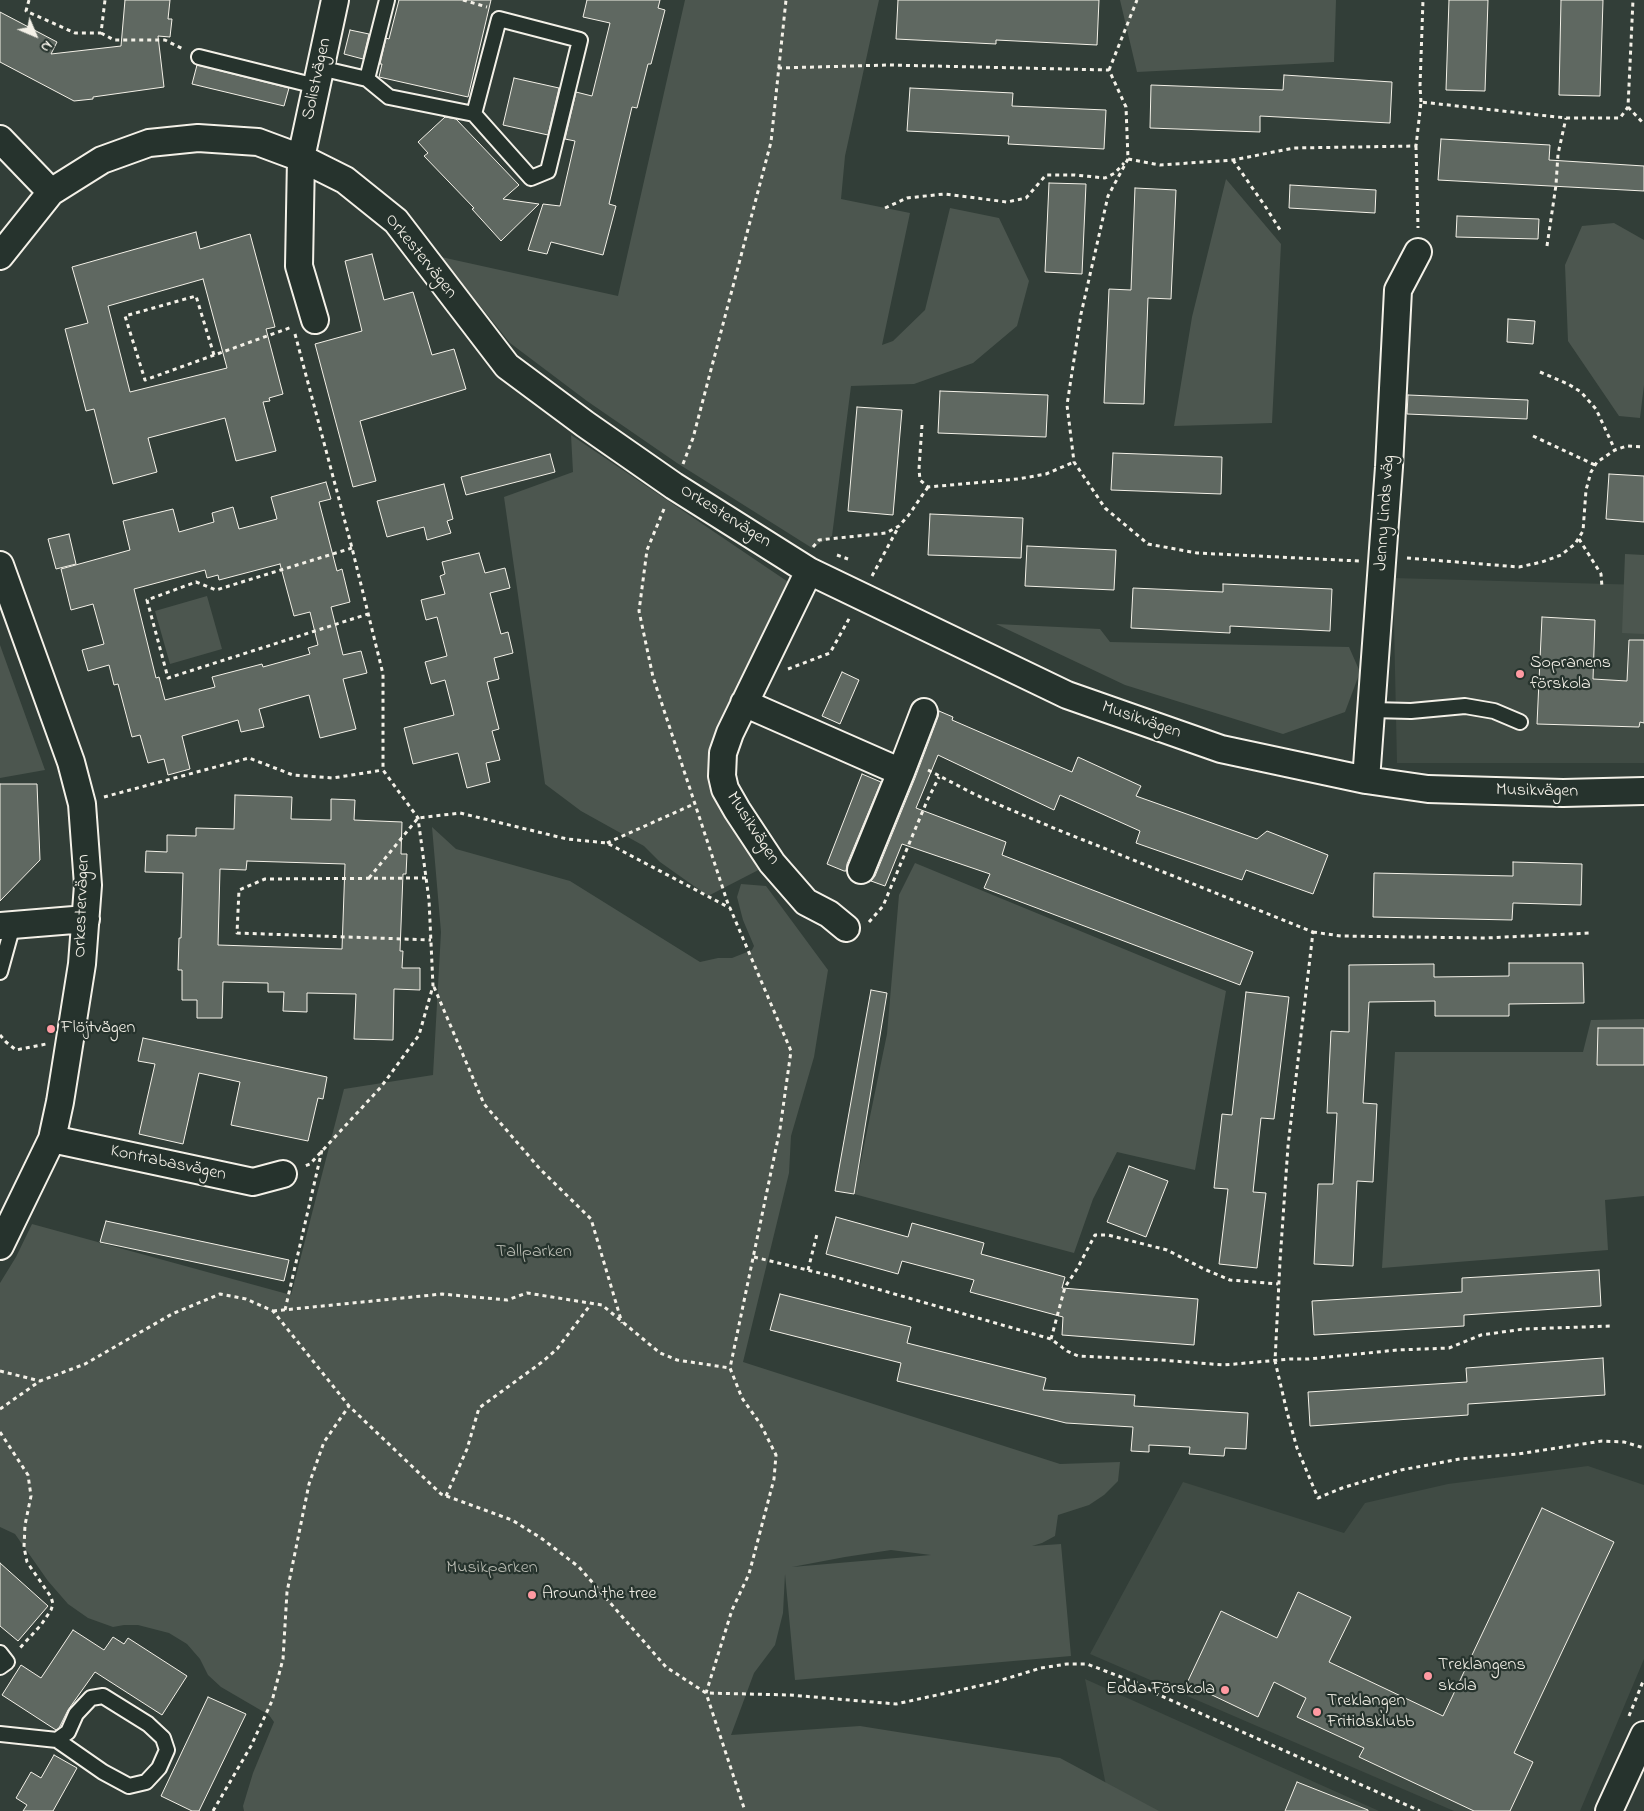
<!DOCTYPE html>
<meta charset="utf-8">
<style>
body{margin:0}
#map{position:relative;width:1644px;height:1811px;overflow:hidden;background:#323e38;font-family:"Indie Flower",sans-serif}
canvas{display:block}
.north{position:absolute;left:10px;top:10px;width:50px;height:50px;-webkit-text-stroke:4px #26332d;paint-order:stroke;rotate:135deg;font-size:14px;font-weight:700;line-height:20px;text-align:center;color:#f4f1e8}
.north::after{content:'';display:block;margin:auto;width:18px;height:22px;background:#f4f1e8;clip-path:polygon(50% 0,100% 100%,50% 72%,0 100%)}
</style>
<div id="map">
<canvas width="1644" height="1811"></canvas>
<div class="north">N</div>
</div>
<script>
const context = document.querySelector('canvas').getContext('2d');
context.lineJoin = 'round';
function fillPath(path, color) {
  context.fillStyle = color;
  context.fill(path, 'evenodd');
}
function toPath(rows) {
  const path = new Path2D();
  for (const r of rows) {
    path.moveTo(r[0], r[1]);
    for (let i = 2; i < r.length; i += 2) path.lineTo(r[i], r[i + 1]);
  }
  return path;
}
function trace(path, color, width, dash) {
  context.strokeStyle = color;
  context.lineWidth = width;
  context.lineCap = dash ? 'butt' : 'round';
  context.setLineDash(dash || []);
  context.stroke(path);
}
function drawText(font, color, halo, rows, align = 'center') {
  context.font = font + ' "Indie Flower",sans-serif';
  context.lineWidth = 4.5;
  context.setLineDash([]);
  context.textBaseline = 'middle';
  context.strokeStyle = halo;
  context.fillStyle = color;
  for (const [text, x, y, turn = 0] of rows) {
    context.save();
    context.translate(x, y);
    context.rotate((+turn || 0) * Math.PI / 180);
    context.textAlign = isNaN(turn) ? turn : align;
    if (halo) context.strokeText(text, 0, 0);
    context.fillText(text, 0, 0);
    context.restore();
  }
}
fillPath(toPath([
 [1393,578,1644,585,1644,763,1397,763],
 [1588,1466,1644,1485,1644,1659,1580,1811,1454,1811,1090,1654,1183,1482,1344,1533,1365,1503,1448,1484],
 [1085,1679,1379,1811,1111,1811]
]), '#404b44');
fillPath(toPath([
 [685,0,879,0,845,156,841,199,910,213,882,345,893,341,925,310,950,208,999,218,1029,281,1017,326,973,363,914,384,851,386,832,536,812,548,677,463,587,401,510,343,441,257,618,296],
 [1120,0,1336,0,1334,62,1137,72],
 [1226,179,1281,244,1272,423,1174,426,1192,317],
 [1614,223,1644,240,1644,385,1640,418,1619,416,1568,341,1565,265,1582,226],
 [571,435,800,590,723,753,772,863,708,896,660,862,644,846,581,811,545,784,504,497,573,472],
 [1625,554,1644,555,1644,634,1622,633],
 [207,596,222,649,170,664,155,611],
 [996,624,1100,629,1110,642,1349,647,1360,672,1345,712,1283,734,1125,685],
 [0,645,45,770,0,778],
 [432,827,456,849,570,881,700,962,718,958,732,958,752,950,754,946,743,920,737,897,741,884,766,886,828,970,814,1057,791,1136,789,1173,743,1362,1060,1464,1120,1462,1118,1481,1104,1495,1089,1505,1058,1515,1055,1536,1042,1543,1032,1546,1061,1544,1071,1656,795,1680,785,1574,783,1613,775,1645,754,1673,731,1735,860,1726,1060,1758,1159,1811,244,1811,243,1806,253,1773,274,1722,269,1715,221,1687,208,1675,200,1659,187,1644,169,1633,138,1625,124,1625,113,1627,88,1618,68,1604,48,1581,15,1534,0,1527,0,1283,16,1257,32,1224,291,1295,344,1089,433,1075,441,932],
 [891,1550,931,1555,792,1567,845,1557],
 [915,863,1226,991,1195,1170,1117,1152,1093,1199,1074,1253,854,1194,887,1034,899,895],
 [1644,1019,1644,1196,1605,1200,1608,1250,1382,1268,1395,1052,1583,1052,1591,1020]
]), '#4c564f');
const building = toPath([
 [125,0,170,0,168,19,172,19,170,37,158,36,164,87,93,97,93,99,74,101,0,62,0,12,57,42,51,54,121,46,125,0],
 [399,0,491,0,468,97,379,77,382,64,380,64,386,38,389,39,399,0],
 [587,0,660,0,658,8,665,10,651,64,648,64,637,108,632,107,609,204,616,206,603,255,551,242,547,254,528,250,543,204,560,206,575,141,565,139,576,92,592,96,610,23,583,17,587,0],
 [898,0,1099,0,1097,45,996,40,996,44,896,39,898,0],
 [1449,0,1488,0,1485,91,1446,90,1449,0],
 [1561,0,1603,0,1600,96,1559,95,1561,0],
 [350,30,369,34,363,59,344,54,350,30],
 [197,65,289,88,284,106,192,84,197,65],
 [1284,75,1392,82,1390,123,1260,116,1260,132,1150,128,1151,85,1283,90,1284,75],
 [514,78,559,88,548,135,503,125,514,78],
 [910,88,1013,93,1012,106,1106,110,1104,149,1008,144,1009,136,907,131,910,88],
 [445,117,456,119,519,185,503,199,539,204,501,241,472,209,474,208,424,156,428,153,418,142,445,117],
 [1441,139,1550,145,1549,160,1644,166,1644,191,1438,180,1441,139],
 [1049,183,1086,184,1082,274,1045,272,1049,183],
 [1290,185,1376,190,1375,213,1289,208,1290,185],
 [1135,188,1176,190,1171,299,1148,298,1144,404,1104,403,1109,289,1131,290,1135,188],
 [1457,216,1539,219,1538,239,1456,237,1457,216],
 [196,232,200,249,250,234,275,327,266,329,283,394,269,398,270,401,263,402,276,451,236,461,225,418,148,438,157,472,113,484,94,409,86,411,65,329,88,323,72,267,196,232],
 [203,279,227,368,130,392,108,306,203,279],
 [372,254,384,300,413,292,432,355,454,349,466,389,360,421,376,481,353,487,315,344,362,331,345,261,372,254],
 [1508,319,1535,321,1533,344,1507,342,1508,319],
 [940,391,1048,395,1046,437,938,433,940,391],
 [1408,395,1528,400,1527,419,1407,414,1408,395],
 [857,407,902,410,893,515,848,511,857,407],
 [1113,453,1222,457,1221,494,1111,490,1113,453],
 [550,454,555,472,466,495,461,477,550,454],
 [1609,474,1644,476,1644,522,1606,519,1609,474],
 [326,482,331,499,319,502,337,571,342,569,350,602,331,607,343,655,361,651,367,673,343,679,356,729,320,738,309,695,259,709,264,727,241,732,238,720,182,736,190,769,168,775,164,759,148,763,140,735,132,737,118,684,114,685,109,665,88,671,82,650,104,644,93,604,71,610,61,569,130,550,123,521,173,509,179,532,214,522,212,513,233,507,239,529,277,519,271,497,326,482],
 [280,564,294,616,310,612,318,645,308,648,310,654,263,667,262,664,212,677,215,687,165,700,159,677,156,678,134,589,205,570,207,578,218,575,219,580,280,564],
 [444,484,453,519,447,521,451,533,427,540,424,527,387,537,377,501,444,484],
 [930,514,1023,518,1021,558,928,555,930,514],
 [69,534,76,564,56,569,48,539,69,534],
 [1027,546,1116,550,1114,590,1025,586,1027,546],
 [479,553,485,573,505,568,510,588,490,593,501,634,508,632,513,653,494,658,499,679,487,682,499,729,492,731,500,760,486,763,490,782,467,788,458,753,413,764,404,728,454,715,445,680,431,684,425,662,447,656,437,617,426,620,421,600,445,594,440,576,445,574,442,562,479,553],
 [1223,584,1332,589,1330,631,1230,626,1230,633,1131,628,1133,588,1223,592,1223,584],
 [1542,617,1595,620,1593,679,1627,681,1629,640,1644,640,1644,723,1640,722,1639,727,1537,724,1542,617],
 [842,672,859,680,840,724,822,716,842,672],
 [939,711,953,717,952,720,1072,772,1078,757,1141,786,1136,796,1257,839,1267,831,1328,855,1313,894,1246,870,1242,880,1136,843,1140,831,1060,795,1054,810,938,755,916,808,1006,842,1002,855,1253,952,1240,985,984,888,990,874,902,844,885,886,871,881,875,876,915,778,938,717,939,711],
 [862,774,881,782,847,864,846,871,844,871,827,864,862,774],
 [0,784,37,784,40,860,0,901,0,784],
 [235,795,292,797,291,819,331,820,331,799,355,800,354,820,402,822,401,854,407,854,406,874,403,874,400,951,403,951,402,968,420,968,420,990,394,989,393,1040,354,1039,356,994,307,993,307,1012,283,1011,284,992,268,992,268,983,223,982,222,1018,197,1018,197,1000,182,1000,182,970,178,970,179,938,181,938,183,873,145,872,146,851,167,852,167,835,196,836,196,828,234,829,235,795],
 [247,861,345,864,342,949,218,945,220,869,246,870,247,861],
 [1513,862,1582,864,1581,905,1513,903,1512,920,1373,917,1374,873,1513,876,1513,862],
 [1509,963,1583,963,1584,1003,1509,1004,1509,1016,1435,1016,1435,1001,1369,1002,1363,1103,1377,1104,1373,1182,1357,1181,1353,1266,1314,1264,1318,1184,1333,1184,1337,1113,1327,1113,1331,1031,1349,1032,1349,965,1434,964,1434,977,1509,976,1509,963],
 [871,990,887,993,854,1194,835,1191,871,990],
 [1246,992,1289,997,1274,1119,1261,1118,1253,1192,1266,1193,1257,1268,1219,1264,1228,1189,1214,1188,1222,1114,1232,1115,1246,992],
 [1598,1028,1644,1028,1644,1065,1597,1065,1598,1028],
 [143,1038,327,1077,323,1099,318,1098,308,1141,231,1125,240,1082,199,1073,183,1144,139,1134,155,1064,138,1061,143,1038],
 [1129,1166,1168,1181,1146,1237,1107,1222,1129,1166],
 [836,1217,908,1237,912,1223,984,1243,981,1254,1065,1277,1062,1288,1198,1299,1194,1345,1062,1335,1063,1317,970,1292,974,1280,902,1261,898,1274,826,1254,836,1217],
 [106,1221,289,1260,284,1281,100,1242,106,1221],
 [1599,1270,1601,1306,1464,1315,1464,1326,1314,1335,1312,1301,1462,1292,1462,1278,1599,1270],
 [780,1294,911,1327,907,1343,1046,1378,1043,1390,1135,1395,1134,1406,1248,1413,1246,1449,1225,1448,1224,1456,1189,1454,1190,1447,1149,1445,1149,1452,1131,1451,1133,1427,1066,1423,897,1381,901,1363,770,1330,780,1294],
 [1603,1358,1605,1395,1468,1404,1468,1415,1310,1426,1308,1392,1467,1382,1466,1368,1603,1358],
 [1542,1508,1614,1542,1514,1753,1533,1762,1510,1811,1474,1811,1359,1757,1364,1748,1297,1717,1306,1698,1274,1682,1258,1717,1187,1683,1221,1611,1277,1638,1298,1592,1351,1617,1329,1662,1443,1716,1542,1508],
 [0,1563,48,1606,18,1641,0,1626,0,1563],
 [73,1630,104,1650,113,1637,124,1644,128,1638,187,1676,162,1715,95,1672,68,1710,59,1728,56,1730,2,1695,21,1665,41,1678,73,1630],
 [208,1697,246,1714,199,1811,192,1811,161,1796,208,1697],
 [54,1755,77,1768,53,1811,23,1811,27,1805,16,1798,31,1772,41,1778,54,1755],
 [1297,1782,1368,1810,1368,1811,1285,1811,1297,1782]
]);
fillPath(building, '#5f6861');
trace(building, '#f4f1e8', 1);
const service = toPath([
 [199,57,316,86],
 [320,68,367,79,387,0],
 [367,79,389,97,474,114,531,178,548,171,580,40,499,19,474,114],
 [1372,710,1411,711,1465,706,1494,711,1520,722],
 [0,972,13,925],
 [0,1653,7,1662,0,1667],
 [0,1734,57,1740,103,1772,129,1786,146,1782,159,1768,167,1750,163,1738,148,1724,103,1696,91,1698,76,1714,68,1732,57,1740]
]);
const minor = toPath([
 [0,139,51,192],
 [0,256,51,192,102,160,149,143,198,138,258,142,301,158,345,180,396,221,507,366,585,424,674,486,809,571,1067,695,1221,749,1366,780,1428,789,1563,793,1644,791],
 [315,320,299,266,301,158,335,0],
 [0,565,71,762,82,804,88,885,82,964,60,1102,52,1139,0,1246],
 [809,571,730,733,723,753,722,776,725,789,737,810,772,863,806,902,829,914,846,928],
 [744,703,901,772,924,712],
 [1366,780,1389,467,1398,290,1418,252],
 [861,870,901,772],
 [0,926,86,919],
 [52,1139,253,1182,283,1174],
 [1609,1811,1644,1735]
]);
trace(service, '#f4f1e8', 18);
trace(minor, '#f4f1e8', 30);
trace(toPath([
 [29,0,26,11,75,33,101,33,105,0],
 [463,0,487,7],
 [101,33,114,40,165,40,183,49],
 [778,68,889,65,1109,70,1126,107,1128,159,1160,165,1233,160,1294,148,1416,146,1421,102,1566,118,1620,118,1628,107,1633,0],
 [1109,70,1137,0],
 [1421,102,1420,86,1423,0],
 [1628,107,1644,124],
 [1416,146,1418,228],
 [1128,159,1108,196,1081,314,1067,405,1074,462,1105,508,1148,544,1197,553,1359,561],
 [1233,160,1267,209,1282,233],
 [885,208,907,198,944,194,1007,202,1026,198,1046,175,1075,175,1105,178,1115,173,1124,163],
 [1547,246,1556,185,1558,154,1566,118],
 [295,334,352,548,383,674,383,770,418,818,429,900,433,986,419,1035,381,1087,310,1164,305,1166],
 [214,355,196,296,125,316,145,380,292,327],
 [1540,372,1568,384,1581,392,1596,409,1615,450],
 [922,425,919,469,920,480,928,487,1018,479,1046,474,1074,462],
 [1533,436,1595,465],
 [683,464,693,438,771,142,786,0],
 [664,509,647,550,639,611,653,677,729,907],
 [1579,539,1601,574,1602,587],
 [813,547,819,540,886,533,899,526,908,516,928,487],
 [352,548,216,590,196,582,147,600,168,678,368,614],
 [837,555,848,559],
 [1407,558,1519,567,1542,562,1561,555,1575,544,1583,531,1586,490,1591,472,1597,462,1615,450,1627,446,1644,447],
 [872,576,899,526],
 [788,669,830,653,850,617],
 [928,770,976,795,1056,829,1313,932,1288,1146,1280,1261,1275,1361,1287,1412,1297,1448,1318,1498,1342,1488,1401,1470,1460,1459,1518,1454,1602,1441,1624,1442,1644,1448],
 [104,797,249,758,293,775,333,778,383,770],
 [607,843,694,804],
 [369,878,418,818,460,813,567,839,607,843,730,908,791,1051,780,1129,730,1368,742,1398,761,1425,776,1455,774,1479,749,1574,732,1610,706,1693,745,1811],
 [426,878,265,879,239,890,237,933,431,940],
 [869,922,883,906,927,801,939,777],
 [1313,932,1341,936,1485,938,1590,933],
 [434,987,484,1104,540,1169,591,1219,622,1323],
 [0,1035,6,1042,16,1050,46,1044],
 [754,1257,832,1276,1051,1339,1067,1351,1078,1356,1161,1360,1224,1365,1290,1359,1309,1359,1397,1350,1449,1348,1481,1335,1524,1329,1612,1326],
 [808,1270,817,1234],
 [285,1310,322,1150],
 [273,1311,442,1294,507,1300,527,1293,602,1305,660,1353,677,1360,730,1368],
 [1051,1339,1065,1287,1077,1269,1095,1235,1108,1235,1167,1250,1204,1269,1230,1280,1278,1284],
 [0,1371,40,1381],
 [0,1409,40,1381,85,1364,172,1314,220,1294,246,1299,273,1311,349,1406,441,1494,512,1520,541,1538,579,1567,666,1667,706,1693,790,1695,896,1704,992,1683,1041,1668,1067,1664,1087,1664,1142,1685,1157,1694,1420,1811],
 [0,1432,28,1475,31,1496,25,1525,24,1547,27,1562,51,1597,53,1604,51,1610,41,1625,18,1650],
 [446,1496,467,1449,479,1408,542,1362,557,1349,591,1304],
 [1629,1716,1644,1679],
 [213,1811,251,1746,272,1701,283,1659,287,1592,309,1484,324,1442,349,1406]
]), '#f4f1e8', 3, [4, 4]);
trace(service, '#26332d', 14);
trace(minor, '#26332d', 26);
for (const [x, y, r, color] of [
 [1520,674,5,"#ff9aa2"],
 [51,1029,5,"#ff9aa2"],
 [532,1595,5,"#ff9aa2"],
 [1428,1676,5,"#ff9aa2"],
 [1225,1690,5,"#ff9aa2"],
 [1317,1712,5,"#ff9aa2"]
]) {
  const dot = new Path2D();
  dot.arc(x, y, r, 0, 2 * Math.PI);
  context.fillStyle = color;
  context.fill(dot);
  trace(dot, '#26332d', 2);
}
drawText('18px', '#f4f1e8', '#26332d', [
 ["Solistvägen",318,79,-78],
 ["Orkestervägen",420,257,51],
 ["Jenny Linds väg",1386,513,-86],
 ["Orkestervägen",725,517,32],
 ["Musikvägen",1141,721,19],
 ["Musikvägen",1537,792,1],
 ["Musikvägen",752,829,57],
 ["Orkestervägen",83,906,-88],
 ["Kontrabasvägen",168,1164,12]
]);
drawText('18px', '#f4f1e8', '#26332d', [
 ["Sopranens",1530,664],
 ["förskola",1530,685],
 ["Flöjtvägen",61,1029],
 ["Around the tree",542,1595],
 ["Treklangens",1438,1666],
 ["skola",1438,1687],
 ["Edda Förskola",1215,1690,"right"],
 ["Treklangen",1327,1702],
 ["Fritidsklubb",1327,1723]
], 'left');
drawText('18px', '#b9bbb2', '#26332d', [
 ["Tallparken",534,1253],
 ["Musikparken",492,1569]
]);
</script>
